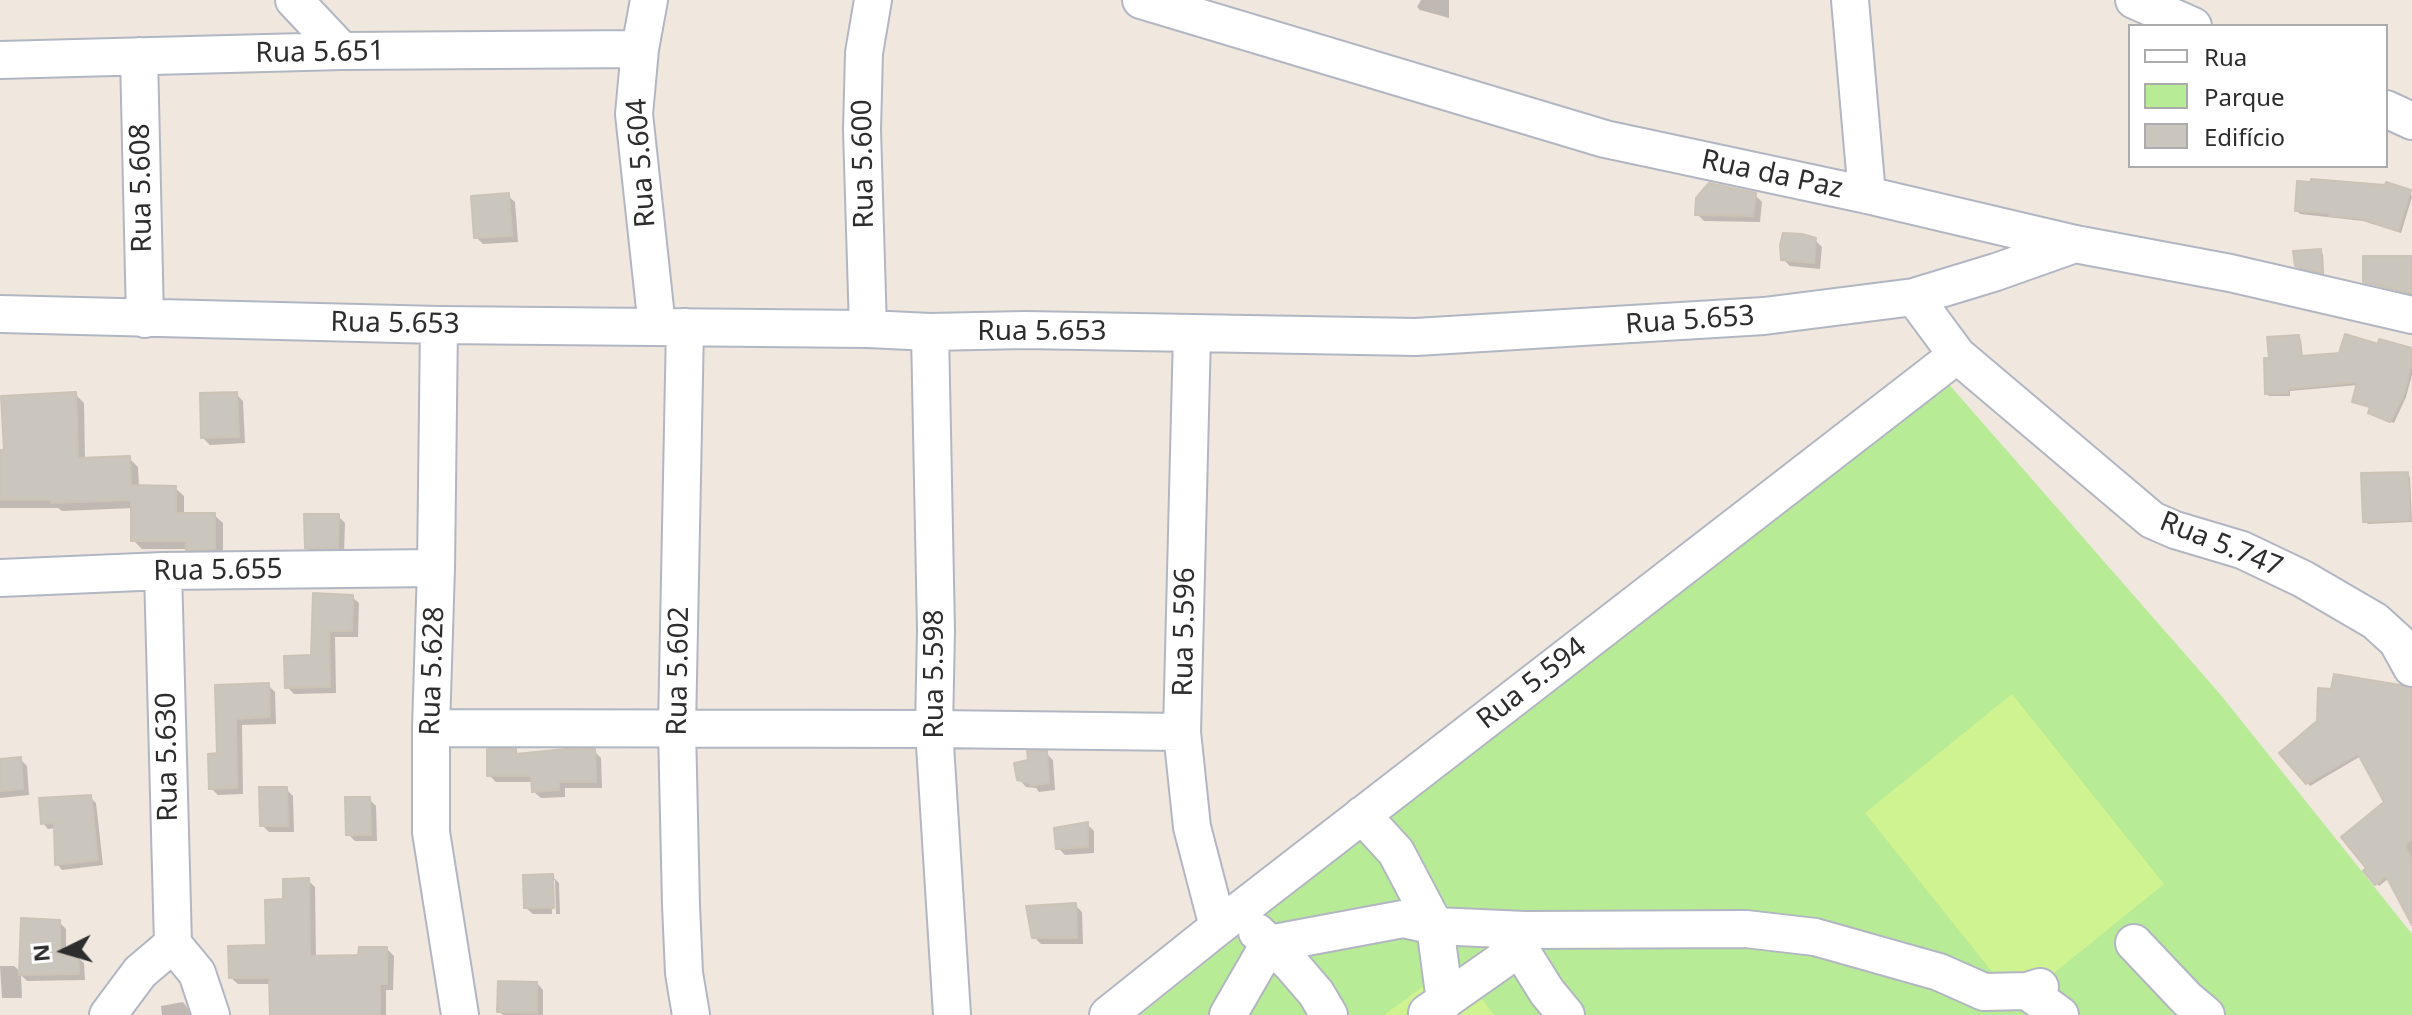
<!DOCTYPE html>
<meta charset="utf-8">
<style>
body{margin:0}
#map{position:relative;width:2412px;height:1015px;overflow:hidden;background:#f0e7df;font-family:"Noto Sans",sans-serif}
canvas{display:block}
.legend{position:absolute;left:2128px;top:24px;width:260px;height:144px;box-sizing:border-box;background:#fff;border:2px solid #ababab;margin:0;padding:10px 14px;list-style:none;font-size:24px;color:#2d2d2d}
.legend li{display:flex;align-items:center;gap:16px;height:40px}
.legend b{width:40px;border:2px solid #ababab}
.north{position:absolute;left:24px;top:911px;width:80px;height:80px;-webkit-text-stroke:6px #fff;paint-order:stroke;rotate:265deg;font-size:22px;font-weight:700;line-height:32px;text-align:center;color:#2d2d2d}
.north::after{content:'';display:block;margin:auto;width:28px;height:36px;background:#2d2d2d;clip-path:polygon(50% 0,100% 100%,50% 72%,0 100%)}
</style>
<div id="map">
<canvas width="2412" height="1015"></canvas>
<ul class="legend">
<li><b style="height:10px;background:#fff"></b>Rua</li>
<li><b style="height:22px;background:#b8eb96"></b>Parque</li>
<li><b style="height:22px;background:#cbc6bd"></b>Edifício</li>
</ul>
<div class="north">N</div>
</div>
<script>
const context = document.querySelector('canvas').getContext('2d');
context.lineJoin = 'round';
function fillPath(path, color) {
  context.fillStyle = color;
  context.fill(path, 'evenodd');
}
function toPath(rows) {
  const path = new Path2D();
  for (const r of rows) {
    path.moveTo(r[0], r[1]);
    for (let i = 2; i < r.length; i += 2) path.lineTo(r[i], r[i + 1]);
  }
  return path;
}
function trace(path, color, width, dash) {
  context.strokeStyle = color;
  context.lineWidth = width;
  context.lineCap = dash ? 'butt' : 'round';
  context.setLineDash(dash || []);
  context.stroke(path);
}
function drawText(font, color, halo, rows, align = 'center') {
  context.font = font + ' "Noto Sans",sans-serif';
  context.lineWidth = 6;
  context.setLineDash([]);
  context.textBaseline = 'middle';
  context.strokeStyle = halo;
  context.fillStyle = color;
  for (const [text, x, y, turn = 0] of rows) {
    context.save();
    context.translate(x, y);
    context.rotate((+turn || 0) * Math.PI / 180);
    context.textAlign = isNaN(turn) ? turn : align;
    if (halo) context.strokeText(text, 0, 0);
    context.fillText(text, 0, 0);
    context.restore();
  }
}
fillPath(toPath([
 [1939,373,2220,694,2412,934,2412,1015,1140,1015]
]), '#b8eb96');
fillPath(toPath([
 [2012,694,2164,884,2017,1003,1865,813],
 [1455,963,1494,1015,1384,1015]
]), '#cff391');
fillPath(toPath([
 [1421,0,1449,0,1449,18,1420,10,1417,7],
 [2410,192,2412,197,2401,233,2363,221,2300,214,2297,211],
 [1755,195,1762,202,1760,222,1704,221,1697,214],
 [508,196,515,202,518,242,483,244,476,237],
 [1815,240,1822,247,1820,269,1790,266,1783,259],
 [2320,251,2323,254,2324,274,2300,269,2297,265],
 [2412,258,2412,295,2368,284,2365,281],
 [2298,337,2301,340,2303,358,2340,355,2379,347,2412,351,2412,375,2406,397,2394,423,2373,415,2372,408,2354,401,2358,385,2290,391,2290,396,2269,396,2266,393,2271,360],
 [75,394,84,403,85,460,129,458,138,467,139,487,175,488,184,496,184,515,214,515,223,523,223,557,197,558,188,549,142,549,133,540,133,508,62,511,58,508,0,508,0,452,6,452],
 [236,394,243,401,245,443,210,445,203,438],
 [2407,474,2410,477,2412,522,2368,524,2365,521],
 [338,516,345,523,344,554,313,554,307,548],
 [315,596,352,597,359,603,358,637,335,637,336,693,294,694,287,687,313,657],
 [268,685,275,692,276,724,242,725,243,794,218,795,211,788,219,755,217,687],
 [2412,691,2412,901,2389,878,2379,886,2366,871,2386,803,2361,756,2310,786,2282,753],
 [515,751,519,755,594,751,601,758,602,788,565,788,565,797,541,798,534,792,533,782,496,782,489,775],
 [1046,753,1053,760,1055,790,1039,792,1036,788,1026,787,1019,779],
 [20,759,27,766,29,795,0,798,0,761],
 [286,789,293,796,294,832,269,832,262,825],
 [90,797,96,803,103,865,62,870,57,864,56,828,48,829,43,823],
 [369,799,376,806,377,841,355,841,348,834],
 [1087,824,1094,831,1094,853,1065,855,1058,848],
 [552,876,559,883,560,914,556,914,555,880,551,880,552,914,533,914,526,908],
 [308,880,315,887,316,958,360,957,387,949,394,956,393,990,386,990,386,1015,272,1015,271,984,238,984,231,978,268,947,285,901],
 [1075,905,1082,912,1083,944,1041,944,1034,937],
 [59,922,66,929,66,957,77,957,84,963,85,980,27,981,21,975,22,998,2,998,0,966,14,966,21,972],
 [537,983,543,990,543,1015,503,1015,499,1011],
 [183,1002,193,1015,162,1015,161,1006]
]), '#0003');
const building = toPath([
 [2311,179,2385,185,2386,182,2411,190,2398,231,2358,218,2329,216,2330,213,2295,211,2297,181,2311,182,2311,179],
 [1709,183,1756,193,1753,216,1695,215,1696,198,1709,183],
 [509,193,512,236,474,238,471,196,509,193],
 [1783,233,1802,234,1816,238,1814,263,1781,260,1780,245,1783,233],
 [2321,249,2322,273,2295,266,2293,251,2321,249],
 [2363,256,2412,256,2412,293,2363,282,2363,256],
 [2345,334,2378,344,2379,339,2412,348,2412,363,2404,394,2390,422,2368,413,2370,407,2352,402,2357,382,2288,389,2288,393,2265,394,2264,358,2269,358,2267,337,2299,335,2301,356,2339,353,2345,334],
 [76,392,78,458,130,456,131,485,176,486,176,513,215,513,215,549,186,550,186,541,131,541,131,500,51,503,51,500,0,500,0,450,4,450,1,396,76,392],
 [237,392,239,437,201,438,200,393,237,392],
 [2408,472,2410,520,2363,522,2361,473,2408,472],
 [304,514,339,514,338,548,305,548,304,514],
 [313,593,353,595,352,631,329,631,330,687,285,688,284,656,311,655,313,593],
 [2334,674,2400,685,2412,689,2412,838,2405,846,2412,859,2412,925,2386,876,2375,885,2363,871,2366,868,2341,837,2384,802,2358,754,2306,784,2279,753,2317,721,2318,688,2331,689,2334,674],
 [269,683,270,717,236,719,237,788,209,789,208,754,217,753,215,685,269,683],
 [487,749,516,749,516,754,565,749,595,749,596,782,559,782,559,790,532,792,531,776,487,776,487,749],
 [1027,751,1047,751,1049,783,1030,786,1029,783,1017,780,1014,763,1028,760,1027,751],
 [21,757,23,789,0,791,0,759,21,757],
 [259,787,287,787,288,826,260,826,259,787],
 [91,795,98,860,55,865,54,823,41,824,39,798,91,795],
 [345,797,370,797,371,835,346,835,345,797],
 [1088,822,1088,847,1056,849,1054,828,1088,822],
 [553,874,554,908,524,908,523,875,553,874],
 [309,878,310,956,358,955,359,947,387,947,387,984,380,984,380,1015,270,1015,269,978,229,978,228,946,266,945,265,900,283,899,283,879,309,878],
 [1076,903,1077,938,1032,938,1026,906,1076,903],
 [21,918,60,920,60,955,78,954,79,974,19,975,21,918],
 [498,981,537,982,537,1013,497,1012,498,981]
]);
fillPath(building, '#cbc6bd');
trace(building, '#ccc3b7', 2);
const minor = toPath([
 [294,0,342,51],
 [649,0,640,49,634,114,657,327],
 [1141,0,1605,139,1867,195,2075,244,2230,273,2412,315],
 [1850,0,1867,195],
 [2134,0,2193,26],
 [139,56,145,319],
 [0,60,342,51,640,49],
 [2386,109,2412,121],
 [1914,297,1957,355,2152,520,2175,530,2242,550,2303,579,2375,621,2397,641,2412,668],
 [0,314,439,325,868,329,930,332,1025,330,1416,337,1764,316,1914,297,1996,272,2075,244],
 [439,325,436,568,431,728,431,832,460,1015],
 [685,327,677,728,681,905,684,973,691,1015],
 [868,329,862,130,864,53,873,0],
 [930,332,936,630,934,729,952,1015],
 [1192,334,1182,732,1192,827,1218,927],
 [163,571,173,944],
 [0,578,163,571,436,568],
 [431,728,934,729,1182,732],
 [1362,815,1396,852,1435,926,1445,1001],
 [1257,932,1291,964,1316,993,1329,1015],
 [2134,943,2187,999,2206,1015],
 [173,944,197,973,211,1015],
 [1517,944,1547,992,1566,1015],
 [2027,991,2060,1015],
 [1427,1013,1511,954,1525,930],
 [108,1015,140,972,173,944],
 [1108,1015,1218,927,1957,355],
 [1228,1015,1269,944,1403,919,1435,926,1525,930,1746,929,1815,937,1939,972,1984,992,2027,991,2040,987]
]);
trace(minor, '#b2b6c2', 40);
trace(minor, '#fff', 36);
drawText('28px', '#2d2d2d', '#fff', [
 ["Rua 5.651",320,53,-1],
 ["Rua 5.604",642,163,-94],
 ["Rua 5.600",864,164,-91],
 ["Rua da Paz",1772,175,12],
 ["Rua 5.608",142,188,-91],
 ["Rua 5.653",1690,321,-4],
 ["Rua 5.653",395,324,1],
 ["Rua 5.653",1042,332],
 ["Rua 5.747",2221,545,22],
 ["Rua 5.655",218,571,-1],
 ["Rua 5.596",1185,632,-89],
 ["Rua 5.628",433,671,-88],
 ["Rua 5.602",679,671,-89],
 ["Rua 5.598",935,674,-90],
 ["Rua 5.594",1532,684,-38],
 ["Rua 5.630",168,757,-91]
]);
</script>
